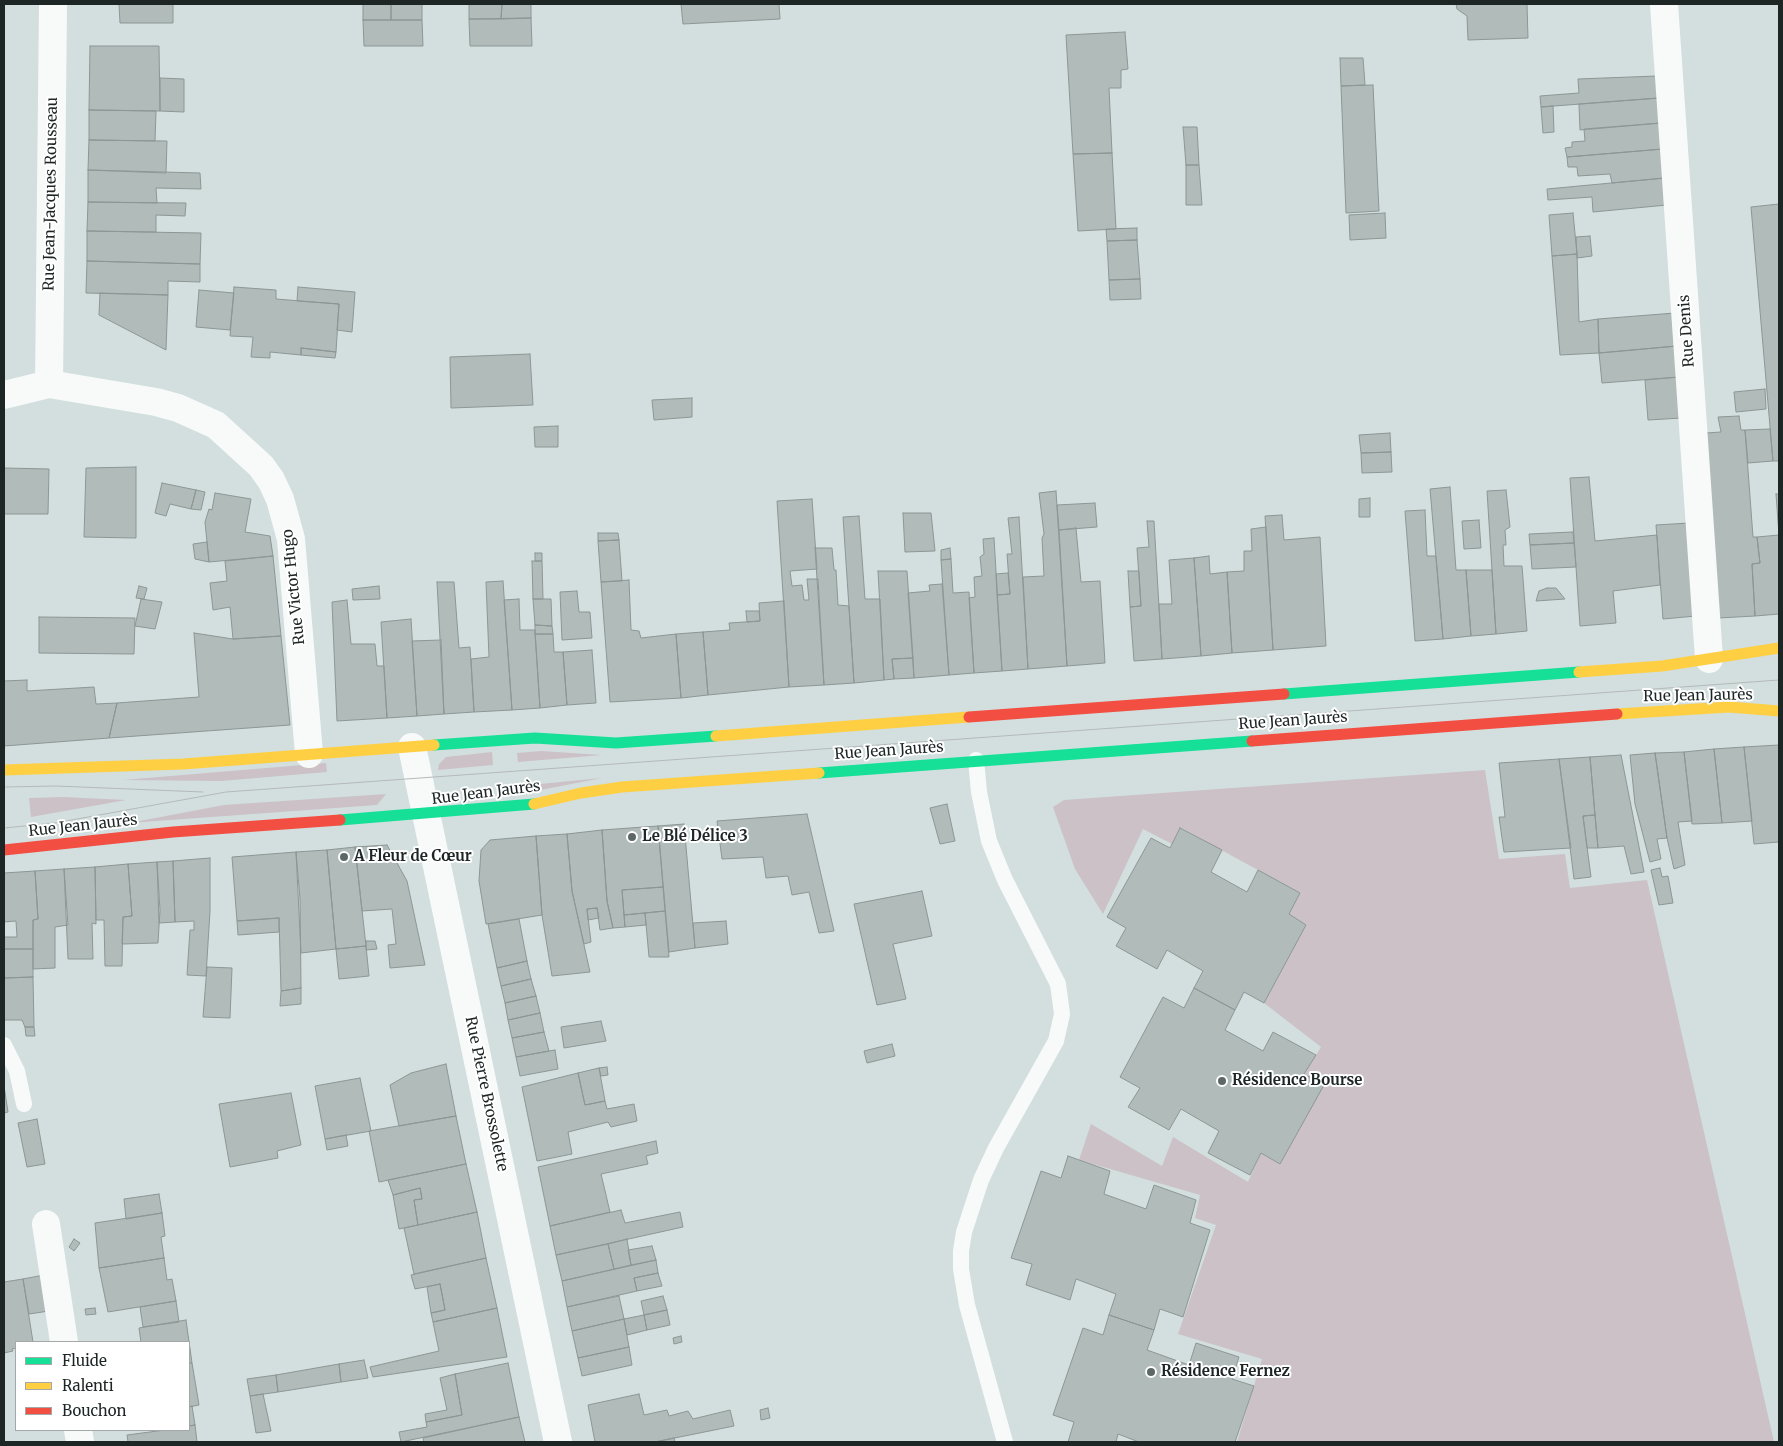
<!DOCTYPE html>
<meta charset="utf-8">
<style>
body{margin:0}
#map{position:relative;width:1783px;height:1446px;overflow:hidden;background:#d2dfde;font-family:Merriweather,serif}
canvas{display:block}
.frame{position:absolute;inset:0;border:5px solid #1d2625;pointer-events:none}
.legend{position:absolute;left:15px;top:1341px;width:175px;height:90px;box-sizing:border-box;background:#fff;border:1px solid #a5a8a8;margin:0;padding:6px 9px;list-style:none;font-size:15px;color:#1d2625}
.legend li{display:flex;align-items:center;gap:10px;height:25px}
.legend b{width:25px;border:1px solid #a5a8a8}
</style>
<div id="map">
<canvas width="1783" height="1446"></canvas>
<div class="frame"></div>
<ul class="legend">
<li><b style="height:6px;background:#16e098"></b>Fluide</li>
<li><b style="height:6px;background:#ffcf43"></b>Ralenti</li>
<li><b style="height:6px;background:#f24e42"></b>Bouchon</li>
</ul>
</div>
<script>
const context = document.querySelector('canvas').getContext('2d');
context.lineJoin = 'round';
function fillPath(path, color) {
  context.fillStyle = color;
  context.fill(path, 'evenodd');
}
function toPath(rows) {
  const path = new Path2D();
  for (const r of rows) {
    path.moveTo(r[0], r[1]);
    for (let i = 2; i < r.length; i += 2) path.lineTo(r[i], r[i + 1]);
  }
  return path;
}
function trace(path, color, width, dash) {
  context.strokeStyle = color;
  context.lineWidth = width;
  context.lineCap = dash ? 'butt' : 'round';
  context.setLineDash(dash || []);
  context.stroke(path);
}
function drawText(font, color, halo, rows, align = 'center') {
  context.font = font + ' Merriweather,serif';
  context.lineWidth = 4;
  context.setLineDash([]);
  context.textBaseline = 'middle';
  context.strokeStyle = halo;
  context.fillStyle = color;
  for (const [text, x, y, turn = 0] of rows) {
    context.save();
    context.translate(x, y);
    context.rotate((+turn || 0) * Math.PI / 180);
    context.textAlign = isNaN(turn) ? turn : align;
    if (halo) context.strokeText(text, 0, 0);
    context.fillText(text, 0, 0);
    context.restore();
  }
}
fillPath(toPath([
 [541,751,602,755,518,762,517,753],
 [492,752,493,765,438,770,439,764,446,757],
 [326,763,327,772,221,781,123,780],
 [1485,770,1499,859,1565,854,1570,888,1647,880,1774,1442,1237,1442,1262,1359,1178,1334,1216,1225,1195,1218,1200,1195,1079,1160,1091,1124,1162,1166,1173,1137,1248,1182,1261,1153,1280,1164,1323,1085,1304,1074,1321,1047,1264,1003,1306,925,1289,914,1300,893,1181,828,1172,844,1143,829,1103,914,1075,869,1053,807,1064,800],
 [602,778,520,794,519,786],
 [386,794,377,805,129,823,224,805],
 [64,797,126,800,31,817,29,798]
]), '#ccc1c7');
const building = toPath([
 [119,4,173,4,173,23,120,23,119,4],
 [363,4,391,4,391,20,363,20,363,4],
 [391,4,422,4,422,20,391,20,391,4],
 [469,4,502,4,501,19,469,19,469,4],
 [502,4,531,4,531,18,501,19,502,4],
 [681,4,779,4,780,19,683,24,681,4],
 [1456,4,1527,4,1528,38,1468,40,1467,16,1457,9,1456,4],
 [531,18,532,46,470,46,469,19,531,18],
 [363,20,422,20,423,46,364,46,363,20],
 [1125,32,1128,69,1121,70,1121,88,1109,88,1112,153,1073,154,1066,35,1125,32],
 [90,46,159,46,160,111,89,110,90,46],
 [1340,58,1363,58,1365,85,1341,86,1340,58],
 [1657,76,1659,98,1541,107,1540,96,1579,93,1578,79,1657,76],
 [160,78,184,79,184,112,160,111,160,78],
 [1373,85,1379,211,1346,213,1341,86,1373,85],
 [1659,98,1661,123,1580,130,1579,104,1659,98],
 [1553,106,1554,132,1543,133,1541,107,1553,106],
 [89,110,156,111,155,141,89,140,89,110],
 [1661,123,1663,149,1567,157,1565,148,1572,147,1572,142,1585,141,1584,129,1661,123],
 [1183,127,1197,127,1199,165,1186,165,1183,127],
 [89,140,167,141,166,173,88,170,89,140],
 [1663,149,1665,178,1612,183,1610,174,1578,176,1577,167,1568,167,1567,157,1663,149],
 [1112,153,1116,229,1078,231,1073,154,1112,153],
 [1186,165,1199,165,1202,205,1186,205,1186,165],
 [88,170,200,173,201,189,156,188,157,203,88,202,88,170],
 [1665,178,1667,205,1593,212,1592,197,1548,200,1547,189,1665,178],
 [88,202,186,203,185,216,156,215,156,232,87,231,88,202],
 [1779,204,1779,461,1773,461,1751,207,1779,204],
 [1385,213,1386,238,1350,240,1349,215,1385,213],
 [1573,213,1577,254,1552,256,1549,215,1573,213],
 [1137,228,1137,240,1107,241,1106,229,1137,228],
 [87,231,201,233,200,264,87,261,87,231],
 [1590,236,1592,256,1577,258,1576,237,1590,236],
 [1137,240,1140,279,1109,280,1107,241,1137,240],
 [1577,254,1579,322,1598,319,1599,353,1560,355,1552,256,1577,254],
 [87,261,200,264,200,282,168,281,168,295,86,293,87,261],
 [1140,279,1141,299,1110,300,1109,280,1140,279],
 [234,287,276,290,276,299,339,304,336,352,301,348,301,355,270,352,270,358,251,357,253,337,230,336,234,287],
 [298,287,355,292,352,332,337,330,339,304,297,301,298,287],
 [199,290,234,293,230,330,196,327,199,290],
 [100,293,168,295,166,350,99,315,100,293],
 [1675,313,1677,346,1599,353,1598,319,1675,313],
 [1677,346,1679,377,1602,383,1599,353,1677,346],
 [301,348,336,352,335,358,301,355,301,348],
 [530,354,533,405,451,408,450,357,530,354],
 [1679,377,1682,418,1648,420,1645,380,1679,377],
 [1765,389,1766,409,1736,412,1734,392,1765,389],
 [692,398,692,417,654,420,652,400,692,398],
 [1739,416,1741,430,1745,430,1753,537,1757,537,1760,563,1752,564,1755,616,1719,618,1706,433,1721,432,1718,417,1739,416],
 [558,426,558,447,535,447,534,427,558,426],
 [1770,429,1773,461,1748,463,1745,430,1770,429],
 [1390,433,1391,452,1361,453,1359,435,1390,433],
 [1391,452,1392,472,1362,473,1361,453,1391,452],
 [136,467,136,538,84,537,86,468,136,467],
 [4,468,49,469,48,514,4,514,4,468],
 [1589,477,1595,541,1657,535,1660,585,1613,591,1616,623,1580,626,1570,478,1589,477],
 [162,483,196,490,191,509,170,504,166,516,155,513,162,483],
 [1450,487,1456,570,1466,570,1471,636,1443,639,1430,489,1450,487],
 [196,490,205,492,201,510,191,509,196,490],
 [1506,490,1510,527,1505,530,1506,545,1503,545,1504,566,1522,566,1527,631,1496,634,1487,491,1506,490],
 [1056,491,1067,666,1028,669,1023,577,1044,576,1042,538,1044,534,1039,493,1056,491],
 [215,493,251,499,245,532,270,536,273,556,209,562,205,522,209,509,212,510,215,493],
 [1776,494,1779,494,1779,535,1776,494],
 [1370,498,1370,517,1359,517,1359,499,1370,498],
 [812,499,817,569,790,571,792,586,802,585,804,600,809,600,807,579,818,579,824,685,789,687,777,501,812,499],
 [1095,503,1097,527,1059,530,1057,505,1095,503],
 [1425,510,1427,556,1436,556,1443,639,1415,641,1405,511,1425,510],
 [903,513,931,513,935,551,905,552,903,513],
 [1282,515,1284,540,1320,537,1326,646,1273,650,1265,516,1282,515],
 [859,516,865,599,880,599,884,680,854,683,843,517,859,516],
 [1019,517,1028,669,1002,671,997,595,1010,594,1007,554,1012,554,1008,518,1019,517],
 [1479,520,1481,548,1464,549,1462,521,1479,520],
 [1147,521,1154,521,1162,659,1134,661,1130,607,1141,606,1137,548,1149,547,1147,521],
 [1689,523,1696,616,1663,619,1656,525,1689,523],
 [1266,527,1273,650,1232,653,1227,572,1244,571,1244,551,1252,551,1251,529,1266,527],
 [1076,528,1081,582,1100,581,1105,663,1067,666,1059,530,1076,528],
 [1573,532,1574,543,1530,545,1529,534,1573,532],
 [598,533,618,533,619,540,598,541,598,533],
 [1779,535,1779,614,1755,616,1752,564,1760,563,1757,537,1779,535],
 [994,538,1002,671,974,673,969,598,975,597,974,577,982,576,980,557,984,554,983,539,994,538],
 [619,540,622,581,601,582,598,541,619,540],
 [207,542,209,562,195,559,193,544,207,542],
 [1574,543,1576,567,1532,569,1530,545,1574,543],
 [815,548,832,548,834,570,836,570,838,605,849,606,854,683,824,685,815,548],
 [950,548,951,559,941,560,941,550,950,548],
 [535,553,542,553,542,561,535,561,535,553],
 [273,556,281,636,233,639,230,607,213,610,210,583,227,581,225,561,273,556],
 [1209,556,1210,574,1227,572,1232,653,1201,656,1194,558,1209,556],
 [1194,558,1201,656,1162,659,1159,604,1172,604,1169,560,1194,558],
 [951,559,953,593,969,592,974,673,949,675,941,560,951,559],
 [532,561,542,561,543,599,533,599,532,561],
 [1466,570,1492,570,1496,634,1471,636,1466,570],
 [878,571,907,571,913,658,892,659,894,679,884,680,878,571],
 [1128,571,1139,571,1141,606,1130,607,1128,571],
 [1008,573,1010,594,997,595,996,574,1008,573],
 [629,580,631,630,639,631,641,638,676,634,681,698,610,702,601,582,629,580],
 [503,581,512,710,474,712,471,659,489,657,486,582,503,581],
 [437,582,454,582,459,648,470,647,474,712,444,714,437,582],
 [942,584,949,675,914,678,908,593,930,591,929,585,942,584],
 [139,586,147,588,144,599,136,598,139,586],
 [379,586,380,599,353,600,352,589,379,586],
 [1547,588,1556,588,1565,599,1536,601,1539,591,1547,588],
 [577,591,579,612,590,612,592,638,562,640,560,592,577,591],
 [141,599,162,602,155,629,135,626,141,599],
 [519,599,520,630,535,630,540,708,512,710,504,600,519,599],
 [533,599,551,599,552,626,535,625,533,599],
 [347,600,351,644,375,644,377,666,384,666,387,718,337,721,332,602,347,600],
 [784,601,789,687,708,695,703,632,730,630,729,623,760,621,759,603,784,601],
 [746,611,759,611,760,621,747,622,746,611],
 [39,617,135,618,134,654,39,653,39,617],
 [411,619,417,716,387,718,381,622,411,619],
 [535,625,552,626,553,634,535,634,535,625],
 [703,632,708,695,681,698,676,634,703,632],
 [194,633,233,639,281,636,290,725,109,738,117,703,199,697,194,633],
 [535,634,553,634,554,652,563,652,567,705,540,708,535,634],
 [441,640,444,714,417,716,412,641,441,640],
 [592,650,596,703,567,705,563,652,592,650],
 [913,658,914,678,894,679,892,659,913,658],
 [27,680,27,691,94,687,96,704,117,703,109,738,4,746,4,681,27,680],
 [1779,745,1779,842,1754,844,1744,747,1779,745],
 [1744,747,1752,821,1722,823,1714,749,1744,747],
 [1714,749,1722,823,1692,824,1684,752,1714,749],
 [1684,752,1692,821,1678,822,1685,865,1674,869,1667,838,1655,753,1684,752],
 [1655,753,1667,838,1657,839,1661,859,1650,862,1635,804,1630,755,1655,753],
 [1621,755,1644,872,1631,874,1624,846,1598,848,1595,815,1590,757,1621,755],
 [1590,757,1595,815,1583,816,1591,877,1574,879,1559,759,1590,757],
 [1559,759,1571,848,1504,852,1499,817,1505,817,1499,763,1559,759],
 [947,804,955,841,940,844,930,808,947,804],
 [807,814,834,931,819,933,809,892,792,895,788,876,766,878,763,857,722,859,717,821,807,814],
 [1595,815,1598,848,1587,848,1583,816,1595,815],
 [684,824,695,948,669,952,658,826,684,824],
 [658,826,663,887,622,890,625,927,613,928,607,901,602,830,658,826],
 [1180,828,1222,850,1211,872,1247,892,1258,870,1300,893,1289,914,1306,925,1264,1003,1244,992,1235,1010,1194,988,1203,971,1167,950,1157,969,1116,946,1126,928,1107,917,1151,838,1170,848,1180,828],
 [602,830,607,901,613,928,600,930,597,908,587,909,591,942,584,944,572,891,567,834,602,830],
 [567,834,572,891,590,972,552,976,542,915,536,836,567,834],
 [536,836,542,915,486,924,479,881,481,850,490,840,536,836],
 [387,845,407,881,425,965,390,968,388,945,396,944,392,909,362,911,355,847,387,845],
 [355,847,366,946,336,949,327,850,355,847],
 [327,850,336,949,301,953,296,852,327,850],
 [296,852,300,899,301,988,281,991,279,918,237,921,232,857,296,852],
 [210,858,210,911,206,976,187,975,190,930,194,930,194,921,175,922,173,861,210,858],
 [173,861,175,922,159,923,157,862,173,861],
 [157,862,160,910,158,943,122,944,123,917,132,916,128,864,157,862],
 [128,864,132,916,123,917,122,966,105,966,104,920,96,920,95,867,128,864],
 [95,867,96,924,92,923,93,959,68,959,64,869,95,867],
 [1660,868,1662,877,1668,876,1673,903,1659,905,1651,870,1660,868],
 [64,869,68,925,55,927,55,968,33,969,33,920,38,919,35,871,64,869],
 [35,871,38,919,33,920,33,949,4,949,4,937,17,937,16,921,4,922,4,873,35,871],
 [663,887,665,911,624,915,622,890,663,887],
 [922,891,932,936,893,944,906,999,877,1005,854,904,922,891],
 [597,908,599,918,588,920,587,909,597,908],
 [665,911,669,957,649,957,645,913,665,911],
 [645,913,646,925,625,927,624,915,645,913],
 [279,918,279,932,238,935,237,921,279,918],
 [519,919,527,961,497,968,488,924,519,919],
 [726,921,728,944,695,948,693,923,726,921],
 [366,941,375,941,377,949,366,950,366,941],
 [366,946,369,976,339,979,336,949,366,946],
 [4,949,33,949,33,977,4,978,4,949],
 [527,961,531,979,501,986,497,968,527,961],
 [207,967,232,968,230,1018,203,1017,207,967],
 [33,977,34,1027,25,1027,22,1020,4,1020,4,978,33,977],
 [531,979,536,996,505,1003,501,986,531,979],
 [301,988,301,1004,280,1006,281,991,301,988],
 [1194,988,1235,1010,1225,1030,1263,1051,1273,1032,1316,1055,1304,1074,1324,1085,1280,1164,1261,1153,1250,1175,1208,1153,1219,1131,1181,1109,1169,1130,1128,1107,1140,1088,1120,1077,1163,997,1184,1008,1194,988],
 [536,996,540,1013,508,1020,505,1003,536,996],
 [540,1013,544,1032,512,1038,508,1020,540,1013],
 [601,1021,606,1041,564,1048,561,1027,601,1021],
 [25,1027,34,1027,35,1036,26,1036,25,1027],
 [544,1032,549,1051,516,1057,512,1038,544,1032],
 [892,1044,895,1056,867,1063,864,1051,892,1044],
 [555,1050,558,1069,520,1076,516,1057,555,1050],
 [446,1064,456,1116,399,1126,390,1085,411,1073,446,1064],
 [607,1067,608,1075,601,1076,599,1068,607,1067],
 [599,1068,605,1101,585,1105,578,1073,599,1068],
 [578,1073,585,1105,605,1101,607,1109,634,1104,637,1121,611,1127,608,1122,568,1132,572,1154,537,1161,522,1087,578,1073],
 [360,1078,371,1131,325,1139,315,1086,360,1078],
 [4,1086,8,1112,4,1113,4,1086],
 [291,1093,301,1145,277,1151,278,1158,230,1167,219,1104,291,1093],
 [456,1116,466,1164,379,1182,369,1131,456,1116],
 [37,1119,45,1164,27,1167,18,1123,37,1119],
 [346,1135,348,1146,327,1150,325,1139,346,1135],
 [656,1141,658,1153,646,1156,648,1164,601,1174,610,1212,550,1226,538,1167,656,1141],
 [1068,1156,1110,1171,1104,1194,1146,1209,1154,1185,1196,1200,1190,1223,1210,1230,1183,1317,1160,1309,1154,1330,1109,1315,1116,1294,1076,1279,1070,1300,1026,1285,1032,1264,1011,1258,1041,1171,1061,1178,1068,1156],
 [466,1164,477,1212,418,1225,414,1200,422,1199,420,1188,393,1195,388,1180,466,1164],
 [420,1188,422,1199,414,1200,418,1225,399,1229,393,1195,420,1188],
 [159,1194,162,1213,126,1219,124,1199,159,1194],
 [621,1210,625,1223,680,1212,683,1227,556,1255,550,1226,621,1210],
 [477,1212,486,1258,414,1274,404,1228,477,1212],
 [162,1213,165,1236,161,1237,164,1258,99,1268,95,1223,162,1213],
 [74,1239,80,1243,74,1251,69,1247,74,1239],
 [627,1239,631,1265,614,1269,608,1244,627,1239],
 [608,1244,614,1269,562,1281,556,1255,608,1244],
 [652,1246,656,1260,631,1265,628,1250,652,1246],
 [164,1258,167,1280,172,1279,176,1301,108,1312,99,1268,164,1258],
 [486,1258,497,1308,433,1322,431,1313,445,1310,440,1284,415,1289,411,1275,486,1258],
 [656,1260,658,1273,634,1278,637,1291,567,1307,562,1281,656,1260],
 [658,1273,662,1286,637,1291,634,1278,658,1273],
 [44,1275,49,1311,29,1314,23,1279,44,1275],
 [23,1279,33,1342,16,1342,16,1348,12,1349,13,1351,4,1353,4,1282,23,1279],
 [440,1284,445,1310,431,1313,427,1287,440,1284],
 [619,1296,624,1319,572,1331,567,1307,619,1296],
 [663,1296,667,1310,644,1315,641,1301,663,1296],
 [176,1301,179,1322,143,1327,140,1307,176,1301],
 [95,1308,96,1314,86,1315,85,1309,95,1308],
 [497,1308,507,1357,373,1377,370,1367,439,1351,433,1322,497,1308],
 [667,1310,670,1325,647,1330,644,1315,667,1310],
 [644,1315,647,1330,627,1335,624,1319,644,1315],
 [1109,1315,1154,1330,1147,1350,1189,1365,1196,1343,1239,1357,1232,1379,1254,1386,1235,1442,1139,1442,1118,1434,1116,1442,1068,1442,1074,1422,1053,1415,1083,1328,1103,1335,1109,1315],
 [624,1319,629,1347,578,1358,572,1331,624,1319],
 [186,1320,192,1363,189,1363,189,1342,141,1342,139,1328,186,1320],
 [681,1336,682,1342,674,1344,673,1338,681,1336],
 [629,1347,632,1365,582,1376,578,1358,629,1347],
 [364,1360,368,1378,341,1382,339,1364,364,1360],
 [189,1363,192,1363,199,1405,189,1407,189,1363],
 [508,1363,519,1417,401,1442,399,1432,427,1427,426,1422,462,1415,455,1374,508,1363],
 [339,1364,341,1382,278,1392,276,1375,339,1364],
 [455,1374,462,1415,426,1422,425,1414,447,1410,440,1378,455,1374],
 [276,1375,278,1392,250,1396,247,1379,276,1375],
 [263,1394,271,1431,256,1433,250,1396,263,1394],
 [639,1394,644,1415,667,1410,669,1416,688,1411,693,1419,730,1410,734,1426,655,1442,595,1442,588,1405,639,1394],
 [192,1406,195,1425,189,1426,189,1407,192,1406],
 [768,1408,770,1418,761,1420,760,1410,768,1408],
 [519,1417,525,1442,424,1442,423,1438,519,1417],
 [195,1425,197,1442,128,1442,127,1435,165,1430,189,1430,189,1426,195,1425],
 [674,1438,675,1442,655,1442,674,1438]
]);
fillPath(building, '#b1bbba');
trace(building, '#8c9695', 1);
trace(toPath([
 [976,760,979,792,989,841,1005,880,1058,984,1062,1014,1056,1041,996,1148,981,1180,964,1232,961,1251,961,1269,967,1305,1005,1442],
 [4,1045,17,1071,24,1104]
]), '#f8fafa', 16);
trace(toPath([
 [1664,4,1709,659],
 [49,384,53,4],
 [4,395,49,384,156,402,178,408,216,425,261,466,271,480,280,499,291,539,309,754],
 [412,747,558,1442],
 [46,1224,64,1342],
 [78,1430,80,1442]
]), '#f8fafa', 28);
trace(toPath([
 [1284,694,1579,672],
 [434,745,535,738,616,743,716,736],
 [819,773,1252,741],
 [340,820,534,804]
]), '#16e098', 11);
trace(toPath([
 [1579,672,1662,666,1779,648],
 [1617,714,1729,707,1779,711],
 [716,736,969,717],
 [4,770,183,764,434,745],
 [534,804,581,793,622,787,819,773]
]), '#ffcf43', 11);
trace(toPath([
 [969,717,1284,694],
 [1252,741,1617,714],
 [4,850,173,832,340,820]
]), '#f24e42', 11);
trace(toPath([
 [4,787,56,786,203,792],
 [4,828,55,823,226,792,1779,680]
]), '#b5b9b9', 1);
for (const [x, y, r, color] of [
 [632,837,5,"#5c6766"],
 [344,857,5,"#5c6766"],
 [1222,1081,5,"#5c6766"],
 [1151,1372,5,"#5c6766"]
]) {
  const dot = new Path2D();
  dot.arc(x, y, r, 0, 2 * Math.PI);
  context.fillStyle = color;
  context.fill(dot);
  trace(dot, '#fff', 2);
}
drawText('15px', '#1d2625', '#fff', [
 ["Rue Jean-Jacques Rousseau",51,194,-89],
 ["Rue Denis",1687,331,-94],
 ["Rue Victor Hugo",294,587,-96],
 ["Rue Jean Jaurès",1698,696,-1],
 ["Rue Jean Jaurès",1293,721,-4],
 ["Rue Jean Jaurès",889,751,-4],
 ["Rue Jean Jaurès",486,793,-7],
 ["Rue Jean Jaurès",83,826,-6],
 ["Rue Pierre Brossolette",486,1094,78]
]);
drawText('bold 15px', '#1d2625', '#fff', [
 ["Le Blé Délice 3",642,837],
 ["A Fleur de Cœur",354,857],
 ["Résidence Bourse",1232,1081],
 ["Résidence Fernez",1161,1372]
], 'left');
</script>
